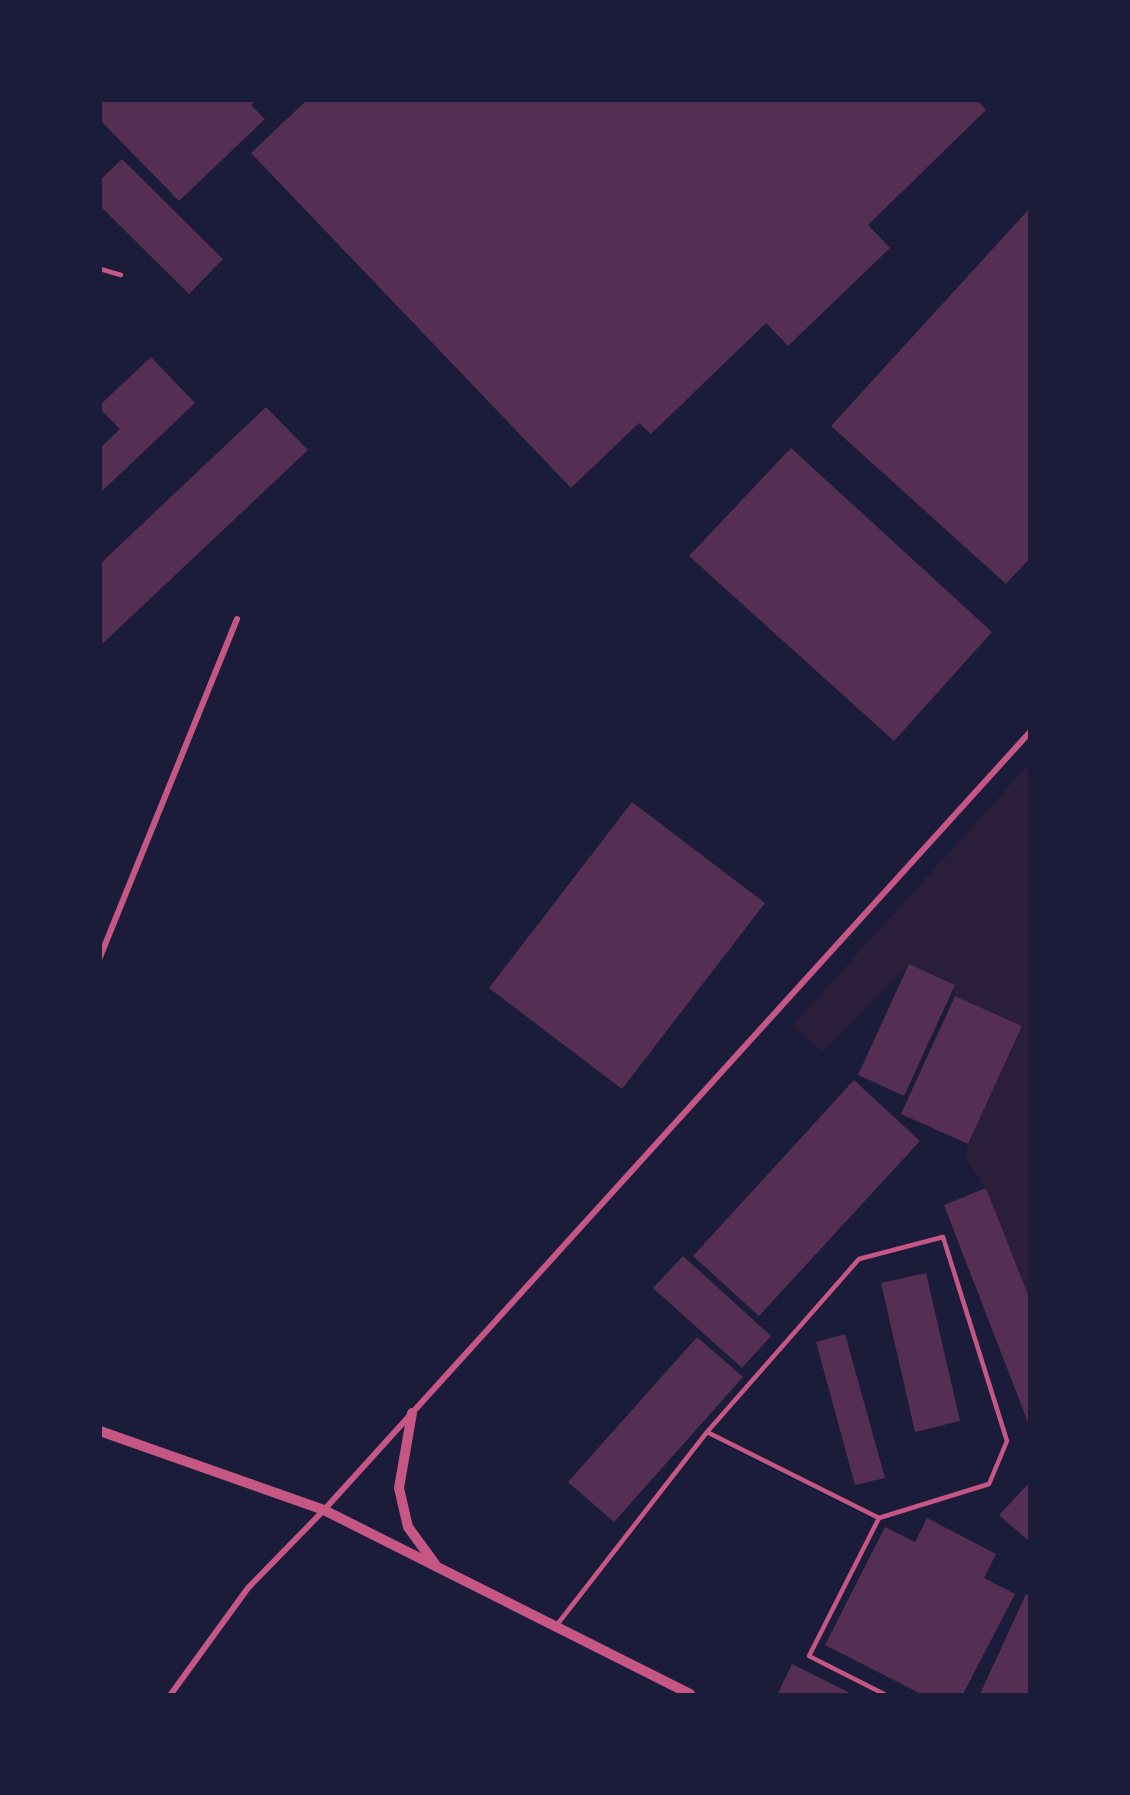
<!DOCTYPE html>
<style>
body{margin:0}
#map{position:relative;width:1130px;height:1795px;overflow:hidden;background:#1b1b3a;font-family:"Nunito Sans",sans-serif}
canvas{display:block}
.frame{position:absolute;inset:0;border:102px solid #1b1b3a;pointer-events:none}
</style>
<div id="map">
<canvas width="1130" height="1795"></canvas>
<div class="frame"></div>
</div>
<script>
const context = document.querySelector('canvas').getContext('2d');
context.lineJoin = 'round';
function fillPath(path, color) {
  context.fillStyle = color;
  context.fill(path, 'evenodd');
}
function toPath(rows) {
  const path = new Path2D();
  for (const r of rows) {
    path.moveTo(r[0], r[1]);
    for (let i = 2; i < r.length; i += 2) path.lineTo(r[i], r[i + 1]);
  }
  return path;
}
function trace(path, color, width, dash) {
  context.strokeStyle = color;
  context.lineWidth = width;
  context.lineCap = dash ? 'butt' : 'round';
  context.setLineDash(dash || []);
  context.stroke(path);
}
fillPath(toPath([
 [1029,764,1029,1300,986,1189,965,1158,968,1144,1022,1026,955,996,955,985,909,964,823,1051,792,1026]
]), '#2a1e3b');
fillPath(toPath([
 [100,100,256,100,251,105,265,119,179,201,100,120],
 [307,100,977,100,986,110,868,225,890,248,788,346,766,323,651,434,639,423,571,488,251,153],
 [122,159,223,259,189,294,100,206,100,180],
 [1030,208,1030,558,1006,584,831,426],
 [151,357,195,403,100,493,100,448,120,429,100,409,100,405],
 [266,407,308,450,100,646,100,564],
 [791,448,992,632,894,741,689,556],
 [632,802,765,903,622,1089,489,988],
 [909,964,955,985,904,1096,858,1075],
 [955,996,1022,1026,968,1144,901,1114],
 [854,1080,920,1141,759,1316,693,1256],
 [986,1188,1030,1300,1029,1425,944,1205],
 [683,1256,771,1336,742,1368,653,1288],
 [926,1273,960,1421,915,1432,881,1283],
 [845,1334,885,1478,855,1485,816,1342],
 [697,1337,743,1377,614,1522,568,1482],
 [1030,1482,1030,1542,999,1515],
 [927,1518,996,1554,984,1578,1015,1594,963,1694,921,1694,825,1645,885,1527,915,1542],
 [1026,1594,1030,1596,1030,1694,980,1694],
 [792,1664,852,1694,778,1693]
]), '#542f53');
trace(toPath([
 [100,269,121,275],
 [707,1432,879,1518],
 [556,1626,707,1432,859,1259,943,1237,1007,1441,989,1484,879,1518,809,1656,884,1694]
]), '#c65784', 4.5);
trace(toPath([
 [100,957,237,619],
 [171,1694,248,1588,324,1510,1030,732]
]), '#c65784', 6);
trace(toPath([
 [412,1413,399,1488,408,1527,435,1564],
 [100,1431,324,1510,690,1694]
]), '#c65784', 10);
</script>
